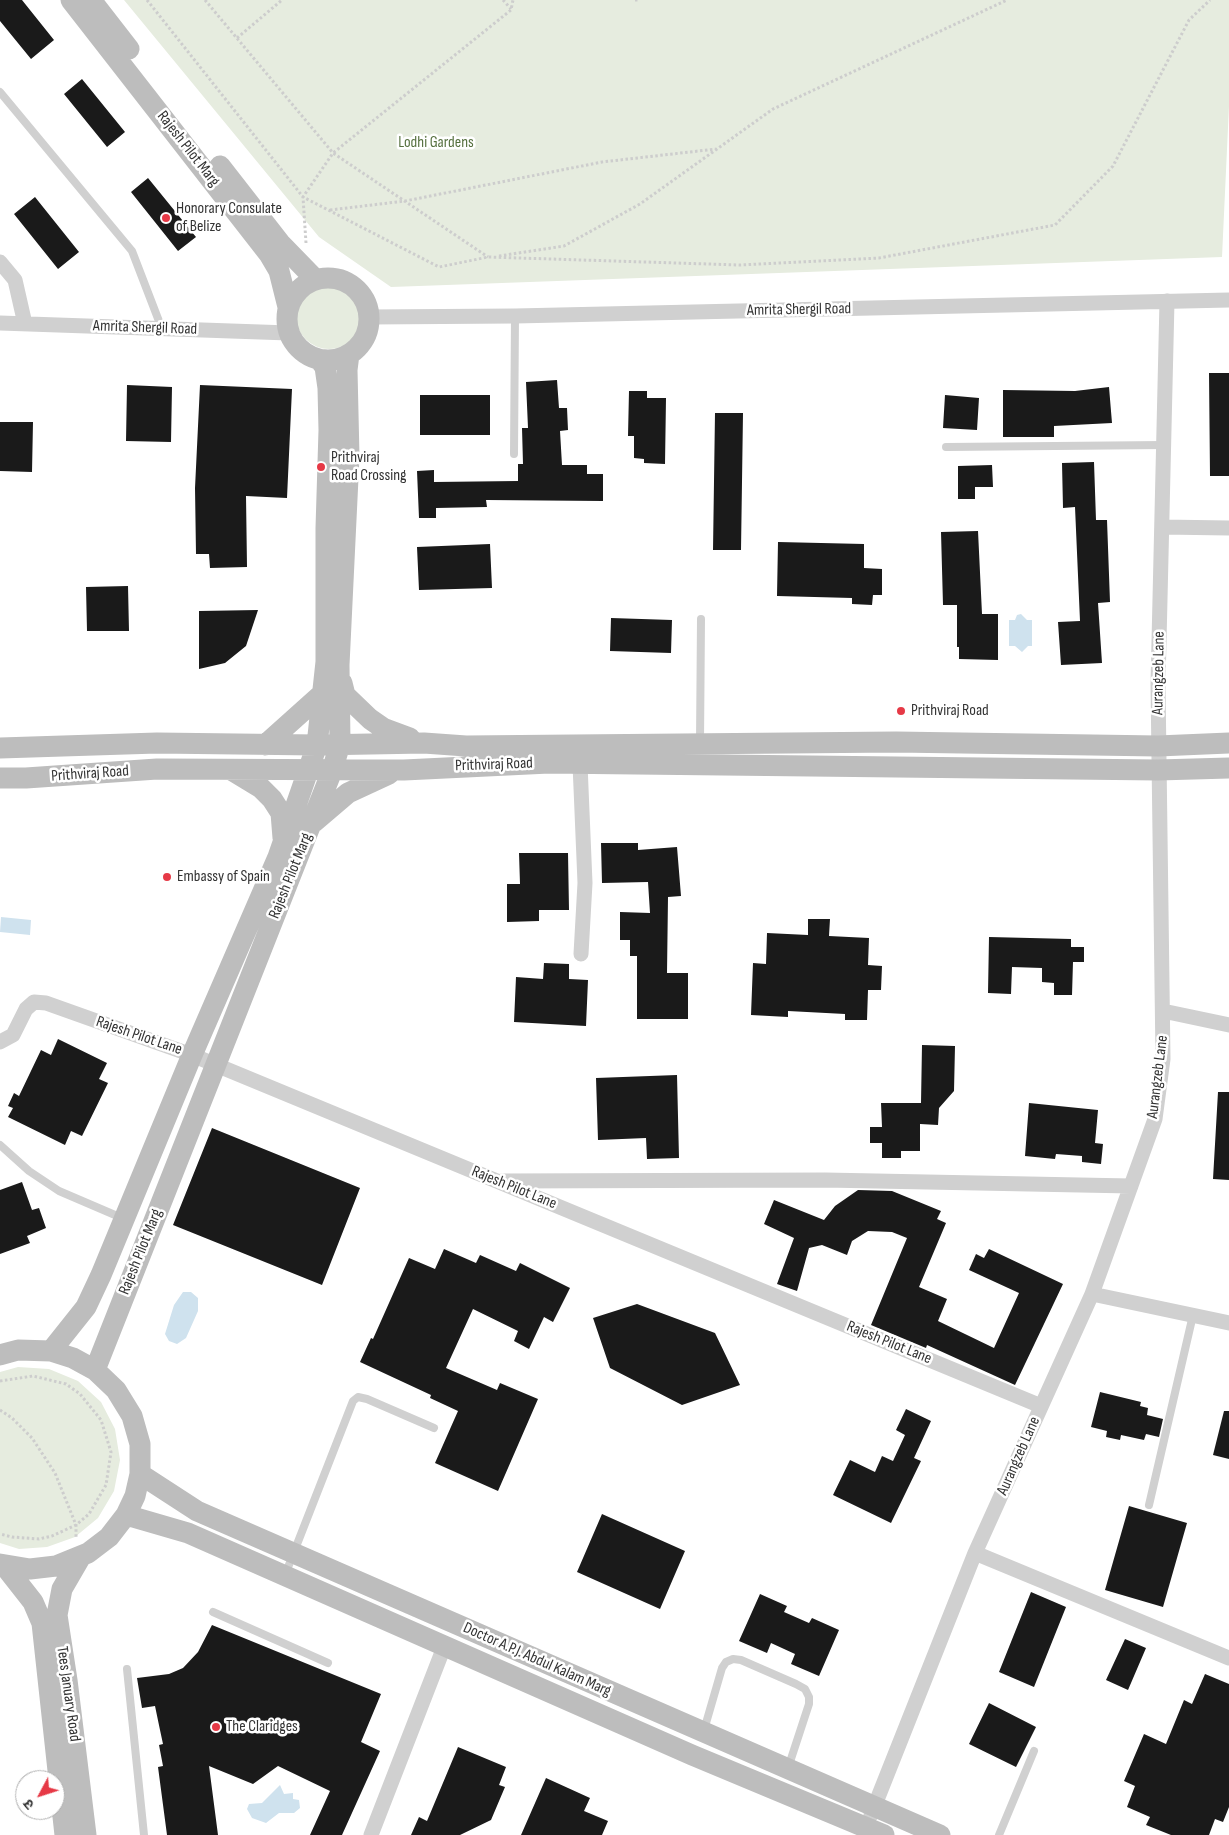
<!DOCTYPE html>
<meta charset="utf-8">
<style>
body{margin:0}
#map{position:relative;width:1229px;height:1835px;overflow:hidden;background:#fff;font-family:"Sofia Sans Condensed","Noto Sans Devanagari",sans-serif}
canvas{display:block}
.north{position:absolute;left:15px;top:1770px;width:50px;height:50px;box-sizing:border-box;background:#fff;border:1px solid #adadad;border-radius:50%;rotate:230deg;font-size:14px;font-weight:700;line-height:20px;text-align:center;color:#333}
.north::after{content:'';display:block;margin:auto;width:18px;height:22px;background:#e63946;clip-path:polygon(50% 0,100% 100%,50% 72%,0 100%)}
</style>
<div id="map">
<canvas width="1229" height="1835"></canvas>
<div class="north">उ</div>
</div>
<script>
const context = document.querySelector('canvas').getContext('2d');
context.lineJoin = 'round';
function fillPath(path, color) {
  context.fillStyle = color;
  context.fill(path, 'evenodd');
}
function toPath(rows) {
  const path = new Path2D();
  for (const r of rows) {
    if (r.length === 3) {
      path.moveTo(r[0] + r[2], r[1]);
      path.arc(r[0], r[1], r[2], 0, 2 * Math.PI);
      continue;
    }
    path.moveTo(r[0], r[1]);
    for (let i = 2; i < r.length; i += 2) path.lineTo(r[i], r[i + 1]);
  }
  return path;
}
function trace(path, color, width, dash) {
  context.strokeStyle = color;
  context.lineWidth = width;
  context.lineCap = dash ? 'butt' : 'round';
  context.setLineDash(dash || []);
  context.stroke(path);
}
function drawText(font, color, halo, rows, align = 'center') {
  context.font = font + ' "Sofia Sans Condensed",sans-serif';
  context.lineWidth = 5;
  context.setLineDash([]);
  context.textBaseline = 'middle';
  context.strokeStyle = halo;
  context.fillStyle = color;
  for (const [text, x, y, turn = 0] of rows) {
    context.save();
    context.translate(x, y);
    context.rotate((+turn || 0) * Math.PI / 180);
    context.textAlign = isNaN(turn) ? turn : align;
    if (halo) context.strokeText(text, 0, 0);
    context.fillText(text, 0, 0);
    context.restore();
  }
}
fillPath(toPath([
 [124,0,1229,0,1229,106,1222,257,391,287,319,237],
 [329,316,33],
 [18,1367,49,1369,78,1381,101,1402,115,1429,120,1460,114,1491,98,1518,75,1537,47,1547,19,1549,0,1543,0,1372]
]), '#e6ecdf');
fillPath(toPath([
 [1021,614,1027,620,1032,620,1032,646,1028,646,1022,652,1015,646,1009,646,1009,620,1015,620,1017,615],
 [1,917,31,920,30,935,0,932],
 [183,1292,191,1292,198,1298,198,1311,186,1338,177,1344,169,1341,165,1334,174,1305],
 [280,1785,284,1794,293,1793,293,1799,299,1800,300,1808,294,1813,279,1813,266,1823,252,1818,247,1809,249,1804,262,1803]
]), '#cfe2ee');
fillPath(toPath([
 [0,0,22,0,54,40,31,59,0,21],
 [82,79,125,132,107,147,64,94],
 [148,178,196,237,178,251,131,192],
 [35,197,79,252,58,269,14,214],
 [1209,373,1229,373,1229,476,1210,476],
 [557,380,559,408,567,408,568,430,560,431,562,465,587,465,587,474,603,474,603,501,486,500,487,507,436,508,436,518,419,518,417,471,434,470,434,482,518,481,518,464,523,464,522,428,528,428,526,382],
 [127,385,172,387,171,442,126,441],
 [200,385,292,389,287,498,246,496,247,567,210,568,209,554,196,554,195,488],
 [1109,387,1112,423,1054,426,1054,437,1003,437,1003,390,1075,391],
 [629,391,647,391,647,398,666,398,665,464,644,463,644,459,634,458,634,436,628,436],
 [420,395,490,395,490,435,420,435],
 [945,395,979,398,977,430,943,428],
 [715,413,743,413,741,550,713,550],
 [0,422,33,422,32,472,0,471],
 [1094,462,1096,520,1107,520,1110,602,1098,603,1102,663,1061,665,1058,622,1080,621,1075,507,1063,508,1062,463],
 [992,465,993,487,975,487,975,499,958,499,958,466],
 [978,531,982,614,998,614,998,660,959,659,959,647,957,647,957,605,943,605,941,532],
 [778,542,864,544,864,568,882,569,882,595,873,595,872,605,852,604,852,598,777,596],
 [490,544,492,588,419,590,417,547],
 [128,586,129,631,87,631,86,587],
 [258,610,246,646,225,663,199,669,199,611],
 [611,618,672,620,671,653,610,651],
 [601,843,638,843,638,850,677,847,681,896,668,897,667,973,688,973,688,1019,637,1019,637,956,630,956,630,940,620,940,620,912,650,913,648,882,602,883],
 [519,853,568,853,569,910,539,910,539,921,507,922,507,884,520,884],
 [808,919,830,919,829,936,869,938,868,965,882,966,881,990,868,990,867,1020,845,1020,845,1014,788,1011,788,1017,751,1015,753,963,766,964,767,933,808,935],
 [989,937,1071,939,1071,947,1084,947,1084,962,1073,962,1072,995,1054,995,1054,983,1042,982,1042,968,1012,967,1011,994,988,993],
 [544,963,569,964,569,979,588,980,586,1026,514,1022,516,977,543,979],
 [58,1039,107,1063,99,1079,108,1083,82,1136,71,1131,65,1145,8,1117,13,1108,8,1106,14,1093,19,1096,41,1050,51,1055],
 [922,1045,955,1046,954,1091,939,1108,938,1125,920,1124,920,1151,901,1151,901,1158,882,1158,882,1143,870,1143,870,1127,882,1127,881,1103,921,1103],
 [677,1075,679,1158,647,1159,646,1138,598,1140,596,1078],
 [1218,1092,1229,1092,1229,1180,1213,1179],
 [1029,1103,1098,1110,1095,1143,1103,1144,1101,1164,1082,1162,1082,1156,1056,1154,1055,1159,1025,1156],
 [212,1128,360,1188,322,1285,173,1225],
 [22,1182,32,1210,39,1208,46,1228,27,1236,30,1243,0,1254,0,1190],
 [858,1190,892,1191,941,1211,937,1219,946,1223,919,1287,947,1299,938,1321,994,1348,1019,1293,969,1270,976,1254,984,1258,989,1249,1063,1284,1015,1385,927,1345,926,1348,871,1325,907,1238,892,1232,868,1231,852,1241,847,1255,822,1245,809,1248,797,1291,777,1284,794,1238,764,1224,774,1200,824,1220,835,1206],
 [444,1249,476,1263,480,1255,516,1271,520,1263,570,1288,553,1322,544,1317,529,1349,514,1341,518,1331,473,1309,446,1368,497,1390,500,1383,538,1399,498,1491,435,1463,458,1411,430,1398,431,1395,360,1362,371,1338,373,1339,409,1258,435,1269],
 [637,1304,715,1333,740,1385,682,1405,610,1368,593,1318],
 [1100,1392,1141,1402,1140,1406,1148,1408,1147,1415,1163,1419,1159,1437,1146,1434,1144,1440,1121,1435,1120,1440,1106,1437,1107,1431,1091,1427],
 [906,1409,931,1421,914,1458,921,1461,891,1523,833,1495,850,1460,875,1472,882,1456,893,1461,905,1435,896,1430],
 [1224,1411,1229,1411,1229,1459,1213,1455],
 [1129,1506,1187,1523,1163,1607,1105,1590],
 [602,1514,685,1551,660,1609,577,1572],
 [1031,1592,1066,1607,1034,1687,999,1672],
 [760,1594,787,1606,784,1612,809,1623,812,1618,839,1630,819,1676,791,1664,795,1654,771,1643,767,1653,739,1641],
 [212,1625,381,1694,361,1742,380,1751,342,1835,310,1835,330,1791,278,1766,253,1784,209,1766,218,1835,167,1835,158,1767,163,1766,159,1745,163,1744,160,1730,155,1706,142,1708,137,1678,169,1674,183,1668,198,1652],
 [1125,1639,1146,1648,1128,1690,1106,1680],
 [1205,1674,1229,1684,1229,1807,1223,1822,1215,1819,1209,1835,1171,1835,1146,1825,1150,1817,1127,1807,1135,1786,1124,1781,1144,1734,1166,1744,1184,1700,1192,1704],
 [989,1703,1036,1727,1016,1767,969,1744],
 [458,1747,506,1767,499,1785,505,1787,491,1820,460,1835,411,1835,419,1817,427,1821],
 [546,1778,590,1798,584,1811,608,1821,602,1835,521,1835]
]), '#1a1a1a');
trace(toPath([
 [147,0,303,197,439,267,488,257,739,265,879,258,1055,225,1113,166,1189,20,1210,0],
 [205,0,333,153,488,257],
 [503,0,511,9],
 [635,0,639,0],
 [237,38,282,0],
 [330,210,405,201,602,162,716,149],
 [306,243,303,197,333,153,511,10,513,0],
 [499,256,564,246,640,204,773,109,1007,0],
 [333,273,340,279],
 [0,1381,33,1376,66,1384,80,1394,101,1420,111,1452,106,1485,89,1514,76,1525,52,1536,39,1539,12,1537,0,1534],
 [0,1410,12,1418,32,1438,55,1473,76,1525,76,1539]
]), '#cdcdcd', 3, [2.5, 2.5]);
trace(toPath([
 [0,92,132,251,162,329],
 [946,447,1164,445],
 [514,454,515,316],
 [700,742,701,619],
 [0,1145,29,1171,59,1191,122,1218],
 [1149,1505,1193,1315],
 [285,1575,353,1401,358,1397,367,1399,434,1428],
 [213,1612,328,1663],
 [127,1669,144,1835],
 [704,1730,722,1668,726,1662,733,1659,741,1660,796,1684,805,1689,809,1697,809,1704,788,1768],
 [999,1835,1034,1751]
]), '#d0d0d0', 8);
trace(toPath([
 [0,262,15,280,25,324],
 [369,317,515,316,1229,300],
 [0,323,289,333],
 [1162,527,1229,528],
 [580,764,585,883,581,954],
 [1163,1011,1229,1025],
 [0,1042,13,1035,26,1009,34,1002,46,1003,192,1055,1041,1406],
 [502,1181,825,1180,1131,1186],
 [1092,1294,1229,1323],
 [975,1553,1229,1658],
 [871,1815,975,1553,1092,1294,1155,1119,1163,1059,1158,684,1167,301],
 [371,1835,444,1647]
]), '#d0d0d0', 15);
trace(toPath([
 [71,0,269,254,279,271,288,307],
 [91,0,129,49],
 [220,166,280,243,315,279],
 [328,319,41],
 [342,683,345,695,370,719,383,728,410,738],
 [265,745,323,693],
 [0,748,157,743,317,745,424,743,466,746,896,742,1158,746,1229,743],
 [233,771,261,788,272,799,281,813,283,838],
 [0,778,26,778,157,769,404,770,549,763,1158,770,1229,768],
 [314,822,348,793,389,774],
 [51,1351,86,1307,101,1275,192,1055,278,857,317,745,326,662,326,528,329,430,328,388,325,367,319,359],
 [0,1355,18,1350,51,1351,73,1358,95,1370,116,1390,132,1416,140,1444,140,1474,135,1496,126,1515,109,1537,88,1553,56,1566,30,1569,0,1564],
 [95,1370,332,771,340,744,339,665,349,457,347,370,349,354],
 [140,1474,197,1511,940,1835],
 [126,1515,188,1533,692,1755,884,1835],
 [80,1558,62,1589,57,1615,67,1680,86,1835],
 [4,1565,33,1602,42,1623,65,1835]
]), '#bdbdbd', 21);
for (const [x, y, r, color] of [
 [166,218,5,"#e63946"],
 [321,467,5,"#e63946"],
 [901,711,5,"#e63946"],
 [167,877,5,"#e63946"],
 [216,1727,5,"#e63946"]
]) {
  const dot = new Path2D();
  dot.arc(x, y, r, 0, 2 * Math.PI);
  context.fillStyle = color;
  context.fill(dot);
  trace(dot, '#fff', 2);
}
drawText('16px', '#56703f', '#fff', [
 ["Lodhi Gardens",436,143]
]);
drawText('16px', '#333', '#fff', [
 ["Rajesh Pilot Marg",188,149,52],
 ["Amrita Shergil Road",799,310,-1],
 ["Amrita Shergil Road",145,328,2],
 ["Aurangzeb Lane",1159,673,-89],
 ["Prithviraj Road",494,765,-2],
 ["Prithviraj Road",90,774,-4],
 ["Rajesh Pilot Marg",291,876,-68],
 ["Rajesh Pilot Lane",139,1036,19],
 ["Aurangzeb Lane",1158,1077,-83],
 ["Rajesh Pilot Lane",514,1188,22],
 ["Rajesh Pilot Marg",141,1252,-68],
 ["Rajesh Pilot Lane",889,1343,22],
 ["Aurangzeb Lane",1019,1456,-66],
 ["Doctor A.P.J. Abdul Kalam Marg",537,1660,24],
 ["Tees January Road",68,1694,82]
]);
drawText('16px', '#333', '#fff', [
 ["Honorary Consulate",176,209],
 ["of Belize",176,227],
 ["Prithviraj",331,458],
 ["Road Crossing",331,476],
 ["Prithviraj Road",911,711],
 ["Embassy of Spain",177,877],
 ["The Claridges",226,1727]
], 'left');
</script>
